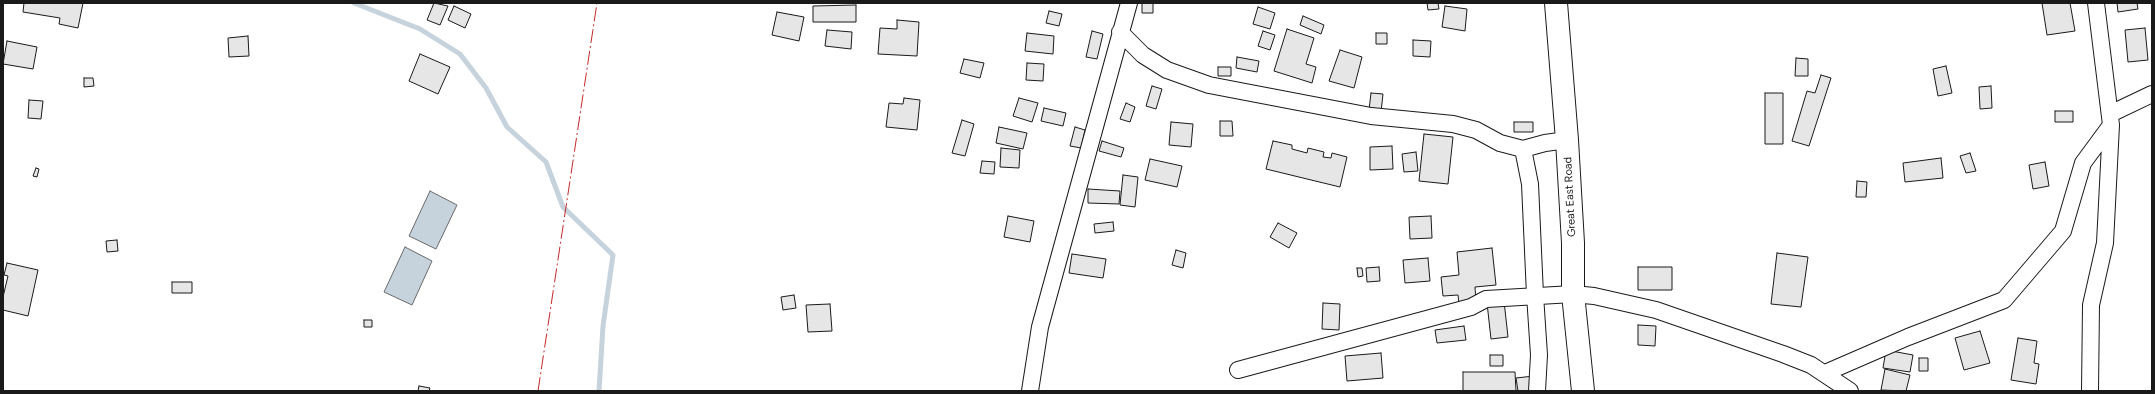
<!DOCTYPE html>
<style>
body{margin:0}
#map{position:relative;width:2155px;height:394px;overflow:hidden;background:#fff;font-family:Figtree,sans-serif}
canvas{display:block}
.frame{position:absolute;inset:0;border:4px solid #1a1a1a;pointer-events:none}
</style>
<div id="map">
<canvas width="2155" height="394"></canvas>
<div class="frame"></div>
</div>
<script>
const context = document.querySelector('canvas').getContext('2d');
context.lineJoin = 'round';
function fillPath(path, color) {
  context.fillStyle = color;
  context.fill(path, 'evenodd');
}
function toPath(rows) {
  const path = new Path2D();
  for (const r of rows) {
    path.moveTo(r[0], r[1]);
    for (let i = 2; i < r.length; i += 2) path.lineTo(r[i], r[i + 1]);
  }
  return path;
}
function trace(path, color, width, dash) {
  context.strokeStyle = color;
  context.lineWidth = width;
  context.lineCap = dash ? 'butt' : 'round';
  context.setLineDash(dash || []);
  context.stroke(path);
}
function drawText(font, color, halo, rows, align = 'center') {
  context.font = font + ' Figtree,sans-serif';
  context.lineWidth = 3;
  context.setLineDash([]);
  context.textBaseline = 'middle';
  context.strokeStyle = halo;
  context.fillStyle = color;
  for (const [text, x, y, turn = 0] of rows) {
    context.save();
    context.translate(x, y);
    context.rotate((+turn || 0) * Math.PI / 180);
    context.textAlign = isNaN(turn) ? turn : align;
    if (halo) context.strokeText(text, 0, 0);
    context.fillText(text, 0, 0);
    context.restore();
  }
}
const water = toPath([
 [430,191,457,205,436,249,409,236,430,191],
 [405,247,432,261,412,305,384,292,405,247]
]);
fillPath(water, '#c6d2dc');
trace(water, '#6a6a6a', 1);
trace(toPath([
 [354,3,420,29,460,54,486,88,507,127,546,162,563,207,613,255,603,326,599,391]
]), '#c6d2dc', 5);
const building = toPath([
 [24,3,83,3,78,28,59,24,60,18,23,12,24,3],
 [434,3,448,6,440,25,427,20,434,3],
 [1142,3,1153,3,1153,13,1142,13,1142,3],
 [1427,3,1438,3,1439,9,1428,10,1427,3],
 [2042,3,2070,3,2075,31,2047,35,2042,3],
 [2117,3,2137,3,2138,9,2118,12,2117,3],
 [856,5,856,22,813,22,813,6,856,5],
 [454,6,471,14,465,28,448,20,454,6],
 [1445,6,1467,9,1465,31,1442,27,1445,6],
 [1258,7,1275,13,1270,29,1253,24,1258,7],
 [1049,11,1062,14,1059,26,1046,23,1049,11],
 [777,12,804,17,799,41,772,35,777,12],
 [1303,16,1324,25,1321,34,1300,25,1303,16],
 [897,20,919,22,917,56,878,54,880,28,897,29,897,20],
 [2145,28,2148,60,2128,62,2125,30,2145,28],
 [1287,29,1314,38,1306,64,1316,67,1312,83,1274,71,1287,29],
 [827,30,852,32,851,49,825,46,827,30],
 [1092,31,1103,34,1097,59,1086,57,1092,31],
 [1263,31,1275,35,1270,50,1258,46,1263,31],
 [1027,33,1054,36,1053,54,1025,51,1027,33],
 [1376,33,1387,33,1387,44,1376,44,1376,33],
 [248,36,249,56,229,57,228,38,248,36],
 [1413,40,1431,41,1430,57,1413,56,1413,40],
 [7,41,37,47,33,69,3,64,7,41],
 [1340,50,1362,57,1354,88,1329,81,1340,50],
 [420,54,450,67,438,94,409,81,420,54],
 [1237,57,1259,61,1257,72,1236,68,1237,57],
 [1796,58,1808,59,1808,76,1795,76,1796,58],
 [964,59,984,63,980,78,960,73,964,59],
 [1027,63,1044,64,1043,81,1026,80,1027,63],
 [1946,66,1952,93,1938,96,1933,69,1946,66],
 [1218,67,1231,67,1231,76,1218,76,1218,67],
 [1821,75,1831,78,1809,146,1792,141,1807,91,1815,93,1821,75],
 [84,78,93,78,94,86,84,87,84,78],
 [1152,86,1162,89,1156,109,1146,106,1152,86],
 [1991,86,1992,108,1980,109,1979,87,1991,86],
 [1371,93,1383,94,1381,112,1369,110,1371,93],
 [1765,93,1783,93,1783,144,1765,144,1765,93],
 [904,98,920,100,917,130,886,127,889,103,903,104,904,98],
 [1019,98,1038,103,1032,122,1013,116,1019,98],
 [29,100,43,101,41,119,28,118,29,100],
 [1126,103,1135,107,1130,122,1120,119,1126,103],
 [1044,108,1066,113,1063,126,1041,121,1044,108],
 [2055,111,2073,111,2073,122,2055,122,2055,111],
 [962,120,974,124,965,156,952,153,962,120],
 [1220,121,1232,121,1233,136,1220,136,1220,121],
 [1171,122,1193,124,1191,147,1169,145,1171,122],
 [1514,122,1533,122,1533,132,1514,132,1514,122],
 [999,127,1027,133,1023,149,996,143,999,127],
 [1075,127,1085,130,1081,148,1070,146,1075,127],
 [1424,134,1453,137,1448,184,1419,181,1424,134],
 [1102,141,1124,148,1121,157,1099,151,1102,141],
 [1273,141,1292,145,1292,149,1307,153,1308,148,1324,152,1323,157,1331,158,1332,153,1347,157,1340,187,1266,169,1273,141],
 [1392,146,1393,169,1370,170,1370,147,1392,146],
 [1001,148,1020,150,1019,168,1000,167,1001,148],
 [1416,152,1418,171,1404,172,1402,154,1416,152],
 [1970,153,1976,171,1966,173,1960,156,1970,153],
 [1941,158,1943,178,1905,182,1903,163,1941,158],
 [1150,159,1182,166,1177,187,1145,180,1150,159],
 [982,161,995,162,994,174,980,173,982,161],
 [2045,162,2049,186,2033,189,2029,165,2045,162],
 [36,168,39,169,37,177,33,176,36,168],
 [1123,175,1138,177,1135,207,1120,205,1123,175],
 [1857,181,1867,182,1866,197,1856,197,1857,181],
 [1088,189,1120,191,1119,204,1088,203,1088,189],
 [1008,216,1034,221,1030,242,1004,237,1008,216],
 [1431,216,1432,238,1410,239,1409,217,1431,216],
 [1113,222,1114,231,1095,233,1094,224,1113,222],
 [1278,223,1297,233,1289,248,1270,237,1278,223],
 [117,240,118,251,107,252,106,241,117,240],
 [1492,248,1496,285,1475,287,1476,302,1459,304,1458,295,1443,296,1441,277,1459,275,1457,252,1492,248],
 [1176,250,1186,253,1183,268,1172,265,1176,250],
 [1777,253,1808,257,1801,307,1771,304,1777,253],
 [1072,254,1106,259,1103,278,1069,273,1072,254],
 [1428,258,1430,281,1405,283,1403,260,1428,258],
 [7,263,38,270,28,316,3,310,3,297,8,276,4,275,7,263],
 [1379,267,1380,281,1367,282,1366,268,1379,267],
 [1638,267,1672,267,1672,290,1638,290,1638,267],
 [1357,268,1362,268,1363,276,1358,277,1357,268],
 [172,282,192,282,192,293,172,293,172,282],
 [794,295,796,308,783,310,781,297,794,295],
 [1504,301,1508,337,1491,339,1487,303,1504,301],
 [1323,303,1340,304,1339,330,1322,329,1323,303],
 [830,304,832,331,808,332,806,305,830,304],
 [364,320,372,320,372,327,364,327,364,320],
 [1638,325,1656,326,1655,346,1638,345,1638,325],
 [1464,326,1466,340,1437,343,1435,330,1464,326],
 [1980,331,1990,363,1964,370,1955,338,1980,331],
 [2018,338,2037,341,2034,363,2039,364,2036,384,2011,380,2018,338],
 [1886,350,1913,355,1910,372,1883,368,1886,350],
 [1381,353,1383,378,1347,381,1345,356,1381,353],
 [1490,355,1503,355,1503,366,1490,366,1490,355],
 [1919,358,1928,358,1928,371,1919,371,1919,358],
 [1885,369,1910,375,1906,391,1881,390,1885,369],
 [1463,372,1515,372,1516,391,1463,391,1463,372],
 [1534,376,1536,391,1518,391,1516,378,1534,376],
 [419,386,430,388,429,391,418,391,419,386]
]);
fillPath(building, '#e6e6e6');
trace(building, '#1a1a1a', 1);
const minor = toPath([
 [1120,32,1143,55,1167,70,1209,85,1371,116,1453,124,1476,130,1500,143,1523,149],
 [2110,114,2152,94],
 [1238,370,1471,307,1486,299,1573,294,1594,296,1656,310,1783,354,1811,365,1850,391],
 [1825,373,1908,337,2004,300,2063,231,2083,163,2111,125],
 [1030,391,1040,327,1129,3],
 [1537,391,1539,355,1535,295,1530,184,1523,149,1545,143,1567,140],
 [2090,391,2091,305,2105,243,2111,125,2096,3]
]);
const trunk = toPath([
 [1556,3,1567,140,1573,243,1573,294,1583,391]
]);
trace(minor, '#1a1a1a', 18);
trace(trunk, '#1a1a1a', 24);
trace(minor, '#fff', 16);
trace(trunk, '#fff', 22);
trace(toPath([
 [538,391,597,3]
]), '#c62828', 1, [14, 3, 2, 3]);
drawText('11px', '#1a1a1a', '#fff', [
 ["Great East Road",1570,197,-93]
]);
</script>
